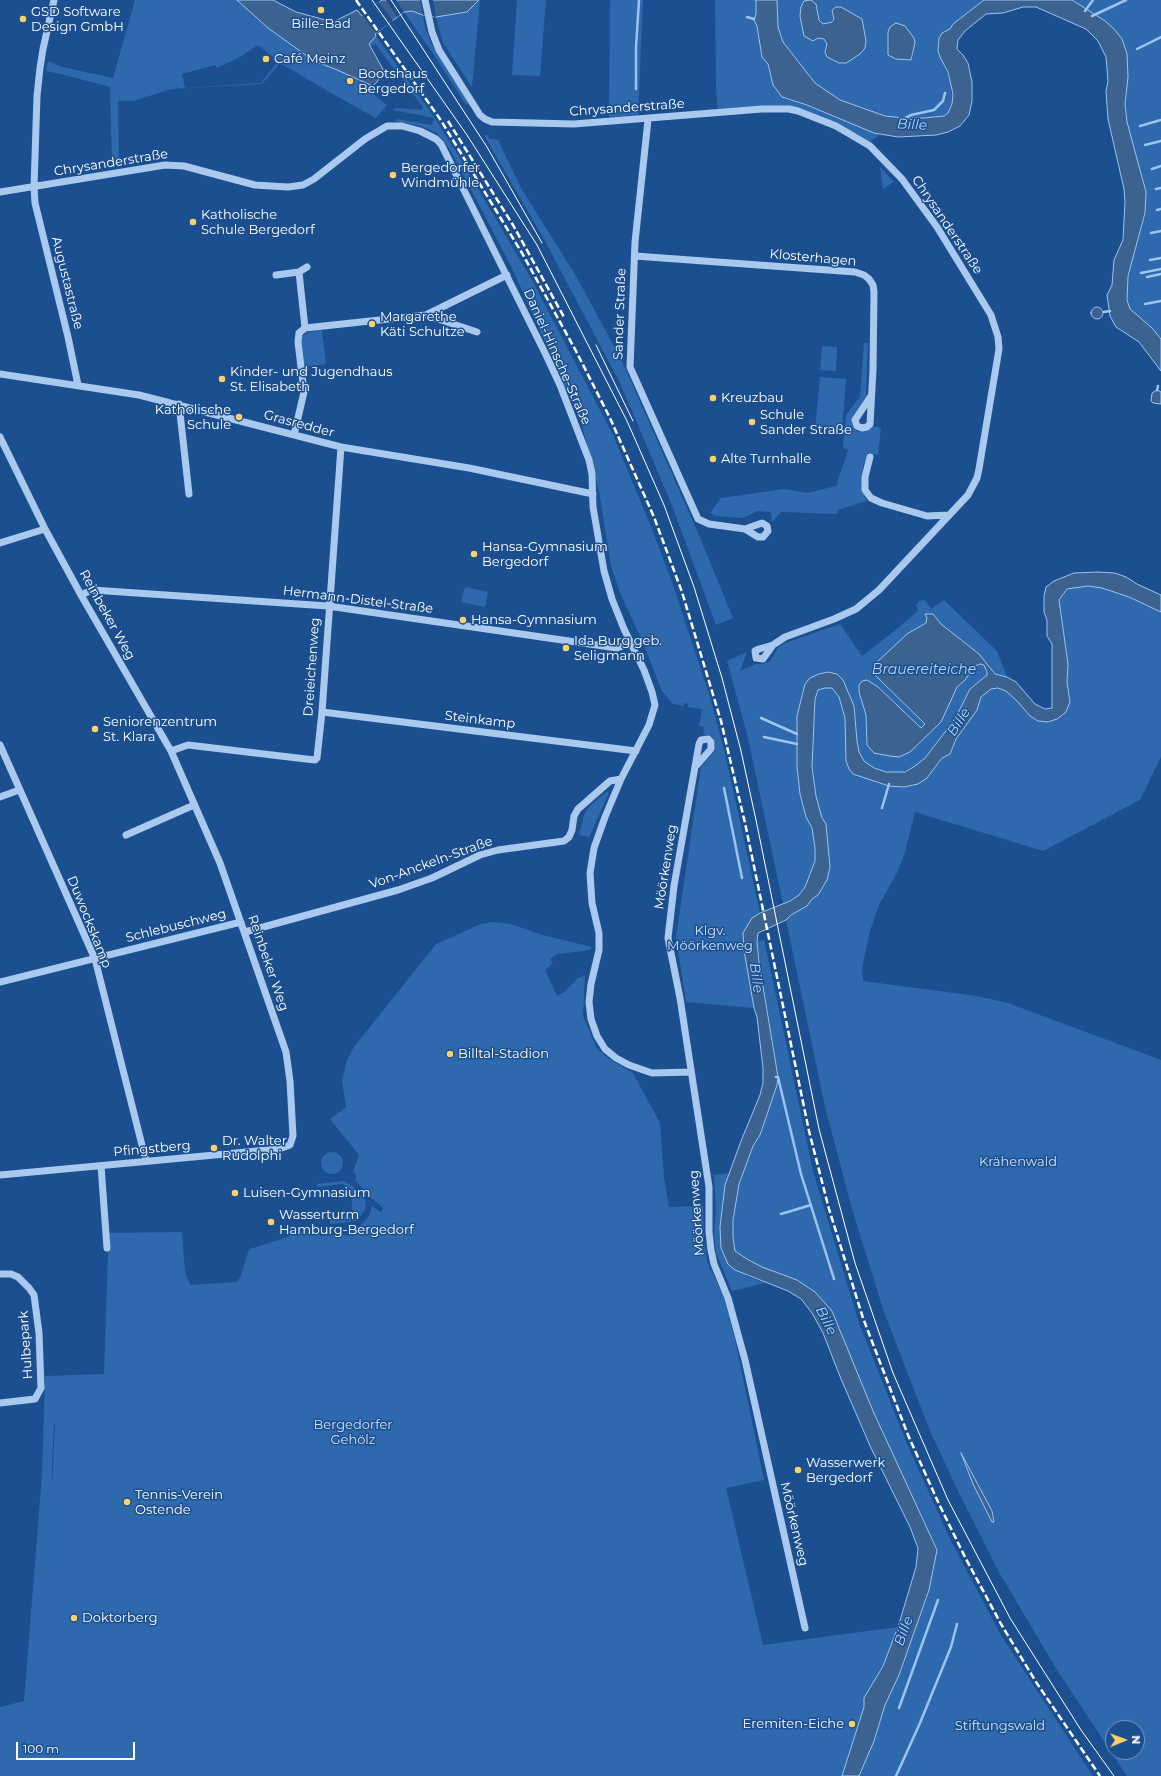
<!DOCTYPE html>
<meta charset="utf-8">
<style>
body{margin:0}
#map{position:relative;width:1161px;height:1776px;overflow:hidden;background:#1b4f8f;font-family:Montserrat,sans-serif}
canvas{display:block}
.north{position:absolute;left:1105px;top:1720px;width:40px;height:40px;box-sizing:border-box;background:#1b4f8f;border:1px solid #7695bc;border-radius:50%;rotate:89deg;font-size:11px;font-weight:700;line-height:16px;text-align:center;color:#fff}
.north::after{content:'';display:block;margin:auto;width:14px;height:18px;background:#ffd166;clip-path:polygon(50% 0,100% 100%,50% 72%,0 100%)}
.scale{position:absolute;left:16px;top:1742px;width:119px;height:18px;box-sizing:border-box;border:2px solid #fff;border-top:0;padding-left:5px;font-size:12px;line-height:14px;white-space:nowrap;color:#fff;-webkit-text-stroke:3px #1b4f8f;paint-order:stroke}
</style>
<div id="map">
<canvas width="1161" height="1776"></canvas>
<div class="north">N</div>
<div class="scale">100 m</div>
</div>
<script>
const ctx = document.querySelector('canvas').getContext('2d');
ctx.lineJoin = 'round';
function fillPath(path, color) { ctx.fillStyle = color; ctx.fill(path, 'evenodd'); }
const poly = rows => new Path2D(rows.map(r => 'M' + r).join(''));
function stroke(path, color, width, dash) { ctx.strokeStyle = color; ctx.lineWidth = width; ctx.lineCap = dash ? 'butt' : 'round'; ctx.setLineDash(dash || []); ctx.stroke(path); }
function label(font, color, halo, rows, align = 'center') {
  ctx.font = font + ' Montserrat,sans-serif'; ctx.lineWidth = 3; ctx.setLineDash([]); ctx.textBaseline = 'middle'; ctx.strokeStyle = halo; ctx.fillStyle = color; for (const [text, x, y, turn = 0] of rows) {
    ctx.save(); ctx.translate(x, y); ctx.rotate((+turn || 0) * Math.PI / 180); ctx.textAlign = isNaN(turn) ? turn : align; if (halo) ctx.strokeText(text, 0, 0); ctx.fillText(text, 0, 0); ctx.restore();
  }
}
fillPath(poly([
 [135,0,237,0,268,28,314,61,335,69,373,86,375,89,372,93,387,105,376,118,331,93,280,63,262,84,171,89,134,101,118,101,119,165,112,166,110,87,61,74,46,71,48,61,62,67,113,78],
 [258,45,278,61,261,83,185,88,182,74,215,65,217,68,238,58],
 [480,0,472,87,443,43,436,17,467,12],
 [517,0,546,0,540,76,512,75],
 [610,0,643,0,638,115,609,117],
 [715,0,756,0,756,22,762,57,768,64,773,85,785,99,807,105,874,133,882,133,867,144,799,111,718,113,716,87],
 [777,0,806,0,802,5,800,16,815,39,821,38,826,41,831,59,842,64,860,54,866,41,862,19,841,7,832,10,834,19,829,23,823,24,819,20,818,9,811,0,984,0,953,24,950,29,942,33,939,38,938,51,951,82,952,104,948,113,944,116,924,118,904,118,885,116,840,100,815,83,783,42,778,27],
 [905,26,914,38,915,42,913,57,908,60,896,59],
 [1072,0,1161,0,1161,339,1152,328,1130,309,1127,300,1128,276,1145,213,1146,192,1127,122,1125,104,1128,63,1094,15],
 [412,11,423,15,425,27,431,43,469,103,466,105,432,52,404,12],
 [376,36,434,117,457,153,533,282,613,435,651,527,671,579,710,697,725,754,740,821,760,913,752,918,743,933,744,950,754,1008,686,1002,676,937,701,767,715,751,715,742,713,738,708,735,703,735,704,727,699,726,702,709,688,707,688,704,684,703,684,706,673,704,662,691,641,638,620,593,611,566,599,491,581,422,512,268,449,148,437,133,421,126,395,121,396,119,432,125,434,118,393,110,393,109,397,108,422,110,423,107,375,44,370,47,369,44],
 [484,135,488,135,489,139,498,140,521,188,576,276,621,359,696,528,733,618,716,625,671,503,620,383,546,243],
 [880,167,894,182,883,189],
 [322,330,326,364,304,367,301,343,302,336,309,332],
 [864,343,868,343,866,396,853,416,853,427,857,431,861,432,867,431,872,426,881,428,878,455,868,453,863,466,862,489,867,501,837,510,837,514,781,512,772,522,771,512,758,511,743,518,716,516,710,513,721,498,784,489,807,493,836,486,848,450,843,448,846,415,860,397],
 [822,346,837,347,836,371,820,370],
 [820,377,846,379,842,431,815,429],
 [1088,586,1102,588,1129,597,1161,612,1161,757,1140,800,1043,851,915,812,905,852,898,871,879,905,870,931,862,968,863,981,977,996,1008,1003,1161,1060,1161,1776,1127,1776,1057,1670,1000,1574,958,1491,930,1431,884,1312,852,1209,825,1107,786,920,791,915,807,906,812,899,818,895,830,867,826,824,822,818,816,796,812,767,815,699,818,690,825,688,832,688,839,697,845,718,846,761,853,774,889,786,904,787,918,784,927,778,942,758,950,754,956,739,977,710,981,697,991,689,998,688,1006,691,1018,702,1048,722,1057,719,1066,712,1070,702,1067,682,1068,664,1059,600,1067,589],
 [962,1456,992,1511,994,1522,992,1521,973,1484],
 [1113,1728,1137,1728,1137,1752,1113,1752],
 [465,587,488,592,485,607,461,602],
 [924,600,928,604,931,609,944,600,997,651,1007,677,995,674,979,654,941,624,933,614,927,618,926,623,907,634,875,675,925,724,924,727,921,728,918,726,878,687,859,692,866,715,866,730,910,752,941,722,957,687,965,680,975,666,980,664,984,665,987,672,987,675,970,688,955,719,925,758,915,766,899,773,886,772,874,768,864,761,859,752,857,741,854,706,843,680,837,674,810,678,805,684,797,716,806,817,812,828,815,848,815,861,805,887,799,895,783,904,748,738,727,661,747,652,740,671,756,664,763,664,770,661,778,648,785,643,840,624,862,656,888,636,918,611,916,605,919,601],
 [607,791,609,793,589,837,579,835,584,815,590,806],
 [493,922,511,924,542,935,592,947,590,950,558,954,550,959,553,963,545,970,557,996,563,993,578,978,585,975,583,1016,597,1049,609,1059,633,1073,660,1123,664,1177,669,1207,703,1206,704,1239,707,1261,724,1297,736,1344,764,1480,726,1488,763,1645,898,1627,883,1666,864,1698,864,1707,842,1776,0,1776,0,1707,24,1701,42,1475,45,1376,104,1374,108,1252,106,1233,182,1232,185,1272,190,1285,236,1282,240,1278,248,1252,250,1249,288,1237,293,1232,318,1233,321,1236,342,1234,350,1236,350,1228,358,1227,364,1222,369,1216,372,1206,381,1212,383,1208,368,1195,356,1181,356,1175,353,1171,359,1155,330,1119,346,1107,342,1081,347,1060,354,1047,436,944,481,924],
 [54,1421,55,1426,52,1486,52,1467],
 [764,939,813,1171,859,1323,907,1444,951,1541,1002,1637,1093,1776,859,1776,874,1741,885,1705,929,1590,937,1549,873,1411,832,1311,815,1292,797,1280,762,1267,747,1259,735,1251,733,1237,733,1220,739,1184,753,1146,760,1135,777,1085,778,1077,757,942],
 '321 1163a11 11 0 1 1 22 0a11 11 0 1 1-22 0Z',
 [730,1173,725,1185,720,1227,746,1276,765,1283,732,1291,716,1253,714,1235,716,1210,714,1175],
 [344,1181,355,1188,365,1200,366,1206,363,1213,356,1221,330,1224,330,1218,353,1215,351,1194,345,1194,344,1184,317,1187,317,1184]
]), '#2e69ad');
const water = poly([
 [237,0,273,0,296,12,333,22,357,10,362,16,382,0,479,0,467,12,436,17,423,15,412,11,404,12,375,34,376,36,369,44,385,73,373,86,335,69,314,61,268,28,237,0],
 [756,0,777,0,778,27,783,42,815,83,840,100,885,116,904,118,924,118,944,116,948,113,952,104,953,94,948,72,941,59,938,51,939,38,942,33,950,29,953,24,984,0,1072,0,1105,21,1114,29,1122,39,1127,54,1128,77,1125,104,1127,122,1146,192,1145,213,1128,276,1127,300,1130,309,1152,328,1161,339,1161,371,1139,342,1116,327,1110,316,1107,295,1112,285,1114,260,1123,240,1125,202,1124,189,1108,119,1106,91,1108,81,1106,57,1098,41,1086,29,1036,7,1023,7,1003,13,986,14,965,31,958,40,957,49,963,55,968,63,972,82,972,101,969,115,960,126,948,132,936,135,898,137,874,133,807,105,782,97,773,85,768,64,762,57,757,26,754,20,756,14,756,0],
 [811,0,816,4,819,20,823,24,832,22,834,19,832,10,836,7,841,7,862,19,866,41,865,48,860,54,846,63,839,63,827,57,825,52,827,44,824,39,818,38,813,41,804,36,800,16,801,7,804,1,811,0],
 [896,23,905,26,914,38,915,43,911,60,896,59,888,55,888,32,890,27,896,23],
 '1091 313a6 6 0 1 1 12 0a6 6 0 1 1-12 0Z',
 [1157,390,1161,392,1161,404,1153,403,1151,401,1152,393,1157,390],
 [1098,572,1115,573,1126,577,1137,584,1161,595,1161,612,1129,597,1102,588,1088,586,1067,589,1059,600,1068,664,1067,682,1070,702,1066,712,1057,719,1048,722,1038,721,1030,716,1018,702,1006,691,998,688,991,689,981,697,977,710,956,739,950,754,942,758,927,778,918,784,904,787,889,786,853,774,849,769,846,761,845,718,839,697,832,688,825,688,818,690,815,699,812,767,816,796,822,818,826,824,830,867,827,880,818,895,812,899,807,906,791,915,786,920,758,933,757,942,759,962,778,1077,777,1085,760,1135,753,1146,739,1184,733,1220,733,1237,735,1251,747,1259,762,1267,797,1280,815,1292,832,1311,873,1411,937,1550,929,1590,899,1675,885,1705,874,1741,859,1776,842,1776,864,1707,864,1698,883,1666,898,1627,916,1567,918,1548,910,1527,871,1448,841,1379,823,1333,812,1313,801,1299,788,1291,735,1270,728,1264,721,1248,720,1227,725,1185,741,1141,760,1095,763,1083,763,1068,757,1017,754,1008,744,950,743,933,752,918,760,913,790,901,799,895,805,887,815,861,815,848,812,828,806,817,800,794,797,767,797,716,805,684,810,678,819,674,828,672,837,674,843,680,854,706,857,741,859,752,864,761,874,768,886,772,905,772,915,766,925,758,955,719,970,689,987,675,987,672,984,665,980,664,975,666,965,680,957,687,941,722,910,752,899,757,890,756,874,753,867,745,866,715,859,692,859,685,862,681,867,680,878,687,921,728,925,724,875,675,874,665,907,634,926,623,927,618,925,614,933,614,941,624,979,654,995,674,1007,677,1016,682,1035,704,1045,709,1052,708,1052,644,1047,636,1047,620,1044,612,1044,596,1046,587,1054,581,1074,573,1098,572],
 [961,1453,992,1511,994,1522,992,1522,973,1484,961,1453]
]);
fillPath(water, '#3c6290');
stroke(water, '#9cc4f0', 1);
fillPath(poly([
 [386,0,396,0,404,12,397,17],
 [420,0,433,0,436,17,423,15],
 [379,2,393,21,376,33,362,15]
]), '#1b4f8f');
stroke(poly([
 [1085,11,1093,0],
 [1092,16,1126,0],
 [747,17,754,19],
 [1137,49,1161,37],
 [636,89,636,47,639,0],
 [901,120,911,115,934,110,943,101,945,93],
 [1140,126,1161,120],
 [1145,145,1161,141],
 [1152,169,1161,166],
 [1156,189,1161,188],
 [1157,210,1161,209],
 [1151,233,1161,231],
 [1150,260,1161,258],
 [1141,273,1161,269],
 [1147,277,1161,274],
 [1145,304,1161,301],
 [1104,312,1110,311],
 [1157,390,1158,386],
 [761,718,797,734],
 [764,737,797,744],
 [724,788,742,878],
 [882,808,889,784],
 [776,1077,778,1077,801,1174,834,1279],
 [781,1214,811,1205],
 [899,1708,938,1600],
 [896,1776,920,1723,951,1647,957,1624]
]), '#9cc4f0', 2.5);
stroke(poly([
 [54,0,43,49,40,68,37,96,34,187,35,203,68,337,78,385],
 [425,0,432,32,439,50,480,115,485,119,492,122,574,124,762,109,789,109,798,111,836,126,870,146,902,179,937,227,991,315,998,337,999,349,979,469,977,478,968,495,879,590,856,609,834,619,785,637,773,645,763,659,756,658,755,651,759,649,773,645],
 [648,120,635,242,630,367,698,519,709,524,745,529,758,537,763,537,768,531,767,526,762,523,745,529],
 [0,192,165,165,184,166,255,185,288,187,303,185,314,179,365,139,387,126,402,126,420,131,436,139,441,144,546,355,560,385,589,460,592,474,593,507,604,571,612,599,624,629,644,670,652,692,655,705,649,725,621,779,605,817,594,848,590,873,592,903,599,933,599,950,591,984,589,1002,591,1019,597,1036,605,1049,616,1058,629,1065,652,1073,691,1072],
 [635,256,855,272,864,275,869,279,873,285,874,292,873,370,870,424,867,427,862,428,857,426,855,420,871,396],
 [299,272,307,267],
 [276,275,299,272,305,328],
 [426,315,477,332],
 [0,374,139,395,341,447,469,468,593,494],
 [179,404,189,494],
 [294,435,304,392,298,342,299,333,305,328,426,315,507,275],
 [0,437,45,529,81,595,171,751,220,863,286,1052,290,1081,293,1136,290,1145,279,1149,0,1175],
 [870,457,865,477,865,490,871,498,882,503,927,516,949,515],
 [0,543,45,529],
 [81,595,92,590,328,606,617,648,631,643],
 [322,712,636,751],
 [0,745,95,959,146,1161],
 [171,751,188,745,306,759,315,760,317,758,322,712,341,447],
 [696,766,711,749,711,742,708,739,701,740,699,744,674,886,668,938,680,998,709,1187,709,1232,711,1250,714,1264,728,1298,745,1360,805,1628],
 [0,797,19,790],
 [126,835,194,805],
 [245,932,398,890,432,878,480,855,498,850,564,841,569,837,572,830,574,816,578,809,610,781,621,779],
 [0,982,241,922],
 [101,1166,107,1248],
 [0,1274,11,1274,18,1277,29,1288,34,1295,39,1333,41,1388,35,1399,0,1403]
]), '#a9c9ee', 7);
stroke(poly([
 [372,0,467,135,537,245,627,421,664,505,694,587,722,678,741,751,756,820,819,1129,855,1263,893,1373,948,1500,1010,1618,1081,1730,1114,1776],
 [391,0,487,147,542,243],
 [596,345,633,421]
]), '#fff', 1);
stroke(poly([
 [356,0,440,119,522,253,576,351,610,418,654,517,682,592,721,721,745,823,809,1131,829,1209,863,1318,908,1435,939,1504,966,1559,1001,1624,1036,1682,1100,1776],
 [448,121,513,225,564,317]
]), '#fff', 2.5, [7, 3]);
for (const [x, y, r, color] of [
 [321,10,4,"#ffd166"],
 [23,19,4,"#ffd166"],
 [266,59,4,"#ffd166"],
 [350,81,4,"#ffd166"],
 [393,175,4,"#ffd166"],
 [193,222,4,"#ffd166"],
 [372,324,4,"#ffd166"],
 [222,379,4,"#ffd166"],
 [713,398,4,"#ffd166"],
 [239,417,4,"#ffd166"],
 [752,422,4,"#ffd166"],
 [713,459,4,"#ffd166"],
 [474,554,4,"#ffd166"],
 [463,620,4,"#ffd166"],
 [566,648,4,"#ffd166"],
 [95,729,4,"#ffd166"],
 [450,1054,4,"#ffd166"],
 [214,1148,4,"#ffd166"],
 [235,1193,4,"#ffd166"],
 [271,1222,4,"#ffd166"],
 [798,1470,4,"#ffd166"],
 [127,1502,4,"#ffd166"],
 [74,1618,4,"#ffd166"],
 [852,1724,4,"#ffd166"]
]) { const dot = new Path2D(); dot.arc(x, y, r, 0, 2 * Math.PI); ctx.fillStyle = color; ctx.fill(dot); stroke(dot, '#1b4f8f', 1.5); }
label('13px', '#fff', '#1b4f8f', [
 ["GSD Software",31,12],
 ["Design GmbH",31,27],
 ["Bille-Bad",321,24,"center"],
 ["Café Meinz",274,59],
 ["Bootshaus",358,74],
 ["Bergedorf",358,89],
 ["Bergedorfer",401,168],
 ["Windmühle",401,183],
 ["Katholische",201,215],
 ["Schule Bergedorf",201,230],
 ["Margarethe",380,317],
 ["Käti Schultze",380,332],
 ["Kinder- und Jugendhaus",230,372],
 ["St. Elisabeth",230,387],
 ["Kreuzbau",721,398],
 ["Katholische",231,410,"right"],
 ["Schule",231,425,"right"],
 ["Schule",760,415],
 ["Sander Straße",760,430],
 ["Alte Turnhalle",721,459],
 ["Hansa-Gymnasium",482,547],
 ["Bergedorf",482,562],
 ["Hansa-Gymnasium",471,620],
 ["Ida Burg geb.",574,641],
 ["Seligmann",574,656],
 ["Seniorenzentrum",103,722],
 ["St. Klara",103,737],
 ["Billtal-Stadion",458,1054],
 ["Dr. Walter",222,1141],
 ["Rudolphi",222,1156],
 ["Luisen-Gymnasium",243,1193],
 ["Wasserturm",279,1215],
 ["Hamburg-Bergedorf",279,1230],
 ["Wasserwerk",806,1463],
 ["Bergedorf",806,1478],
 ["Tennis-Verein",135,1495],
 ["Ostende",135,1510],
 ["Doktorberg",82,1618],
 ["Eremiten-Eiche",844,1724,"right"]
], 'left');
label('13px', '#fff', '#1b4f8f', [
 ["Chrysanderstraße",627,108,-4],
 ["Chrysanderstraße",111,163,-9],
 ["Chrysanderstraße",947,225,56],
 ["Klosterhagen",813,258,5],
 ["Augustastraße",67,283,76],
 ["Sander Straße",620,314,-88],
 ["Daniel-Hinsche-Straße",557,357,66],
 ["Grasredder",299,424,15],
 ["Hermann-Distel-Straße",358,600,7],
 ["Reinbeker Weg",107,615,61],
 ["Dreieichenweg",312,667,-86],
 ["Steinkamp",480,720,7],
 ["Von-Anckeln-Straße",431,863,-20],
 ["Möörkenweg",666,867,-81],
 ["Duwockskamp",89,922,68],
 ["Schlebuschweg",176,926,-14],
 ["Reinbeker Weg",268,963,71],
 ["Pfingstberg",152,1149,-5],
 ["Möörkenweg",697,1213,-94],
 ["Hulbepark",26,1345,-94],
 ["Möörkenweg",794,1524,77]
]);
label('13px', '#cfe3fa', '#1b4f8f', [
 ["Klgv.",710,931],
 ["Möörkenweg",710,946],
 ["Krähenwald",1018,1162],
 ["Bergedorfer",353,1425],
 ["Gehölz",353,1440],
 ["Stiftungswald",1000,1726]
]);
label('italic 14px', '#b5d3f5', '#1b4f8f', [
 ["Bille",912,125,3],
 ["Brauereiteiche",924,670],
 ["Bille",959,722,-57],
 ["Bille",756,978,82],
 ["Bille",826,1321,63],
 ["Bille",904,1631,-70]
]);
</script>
